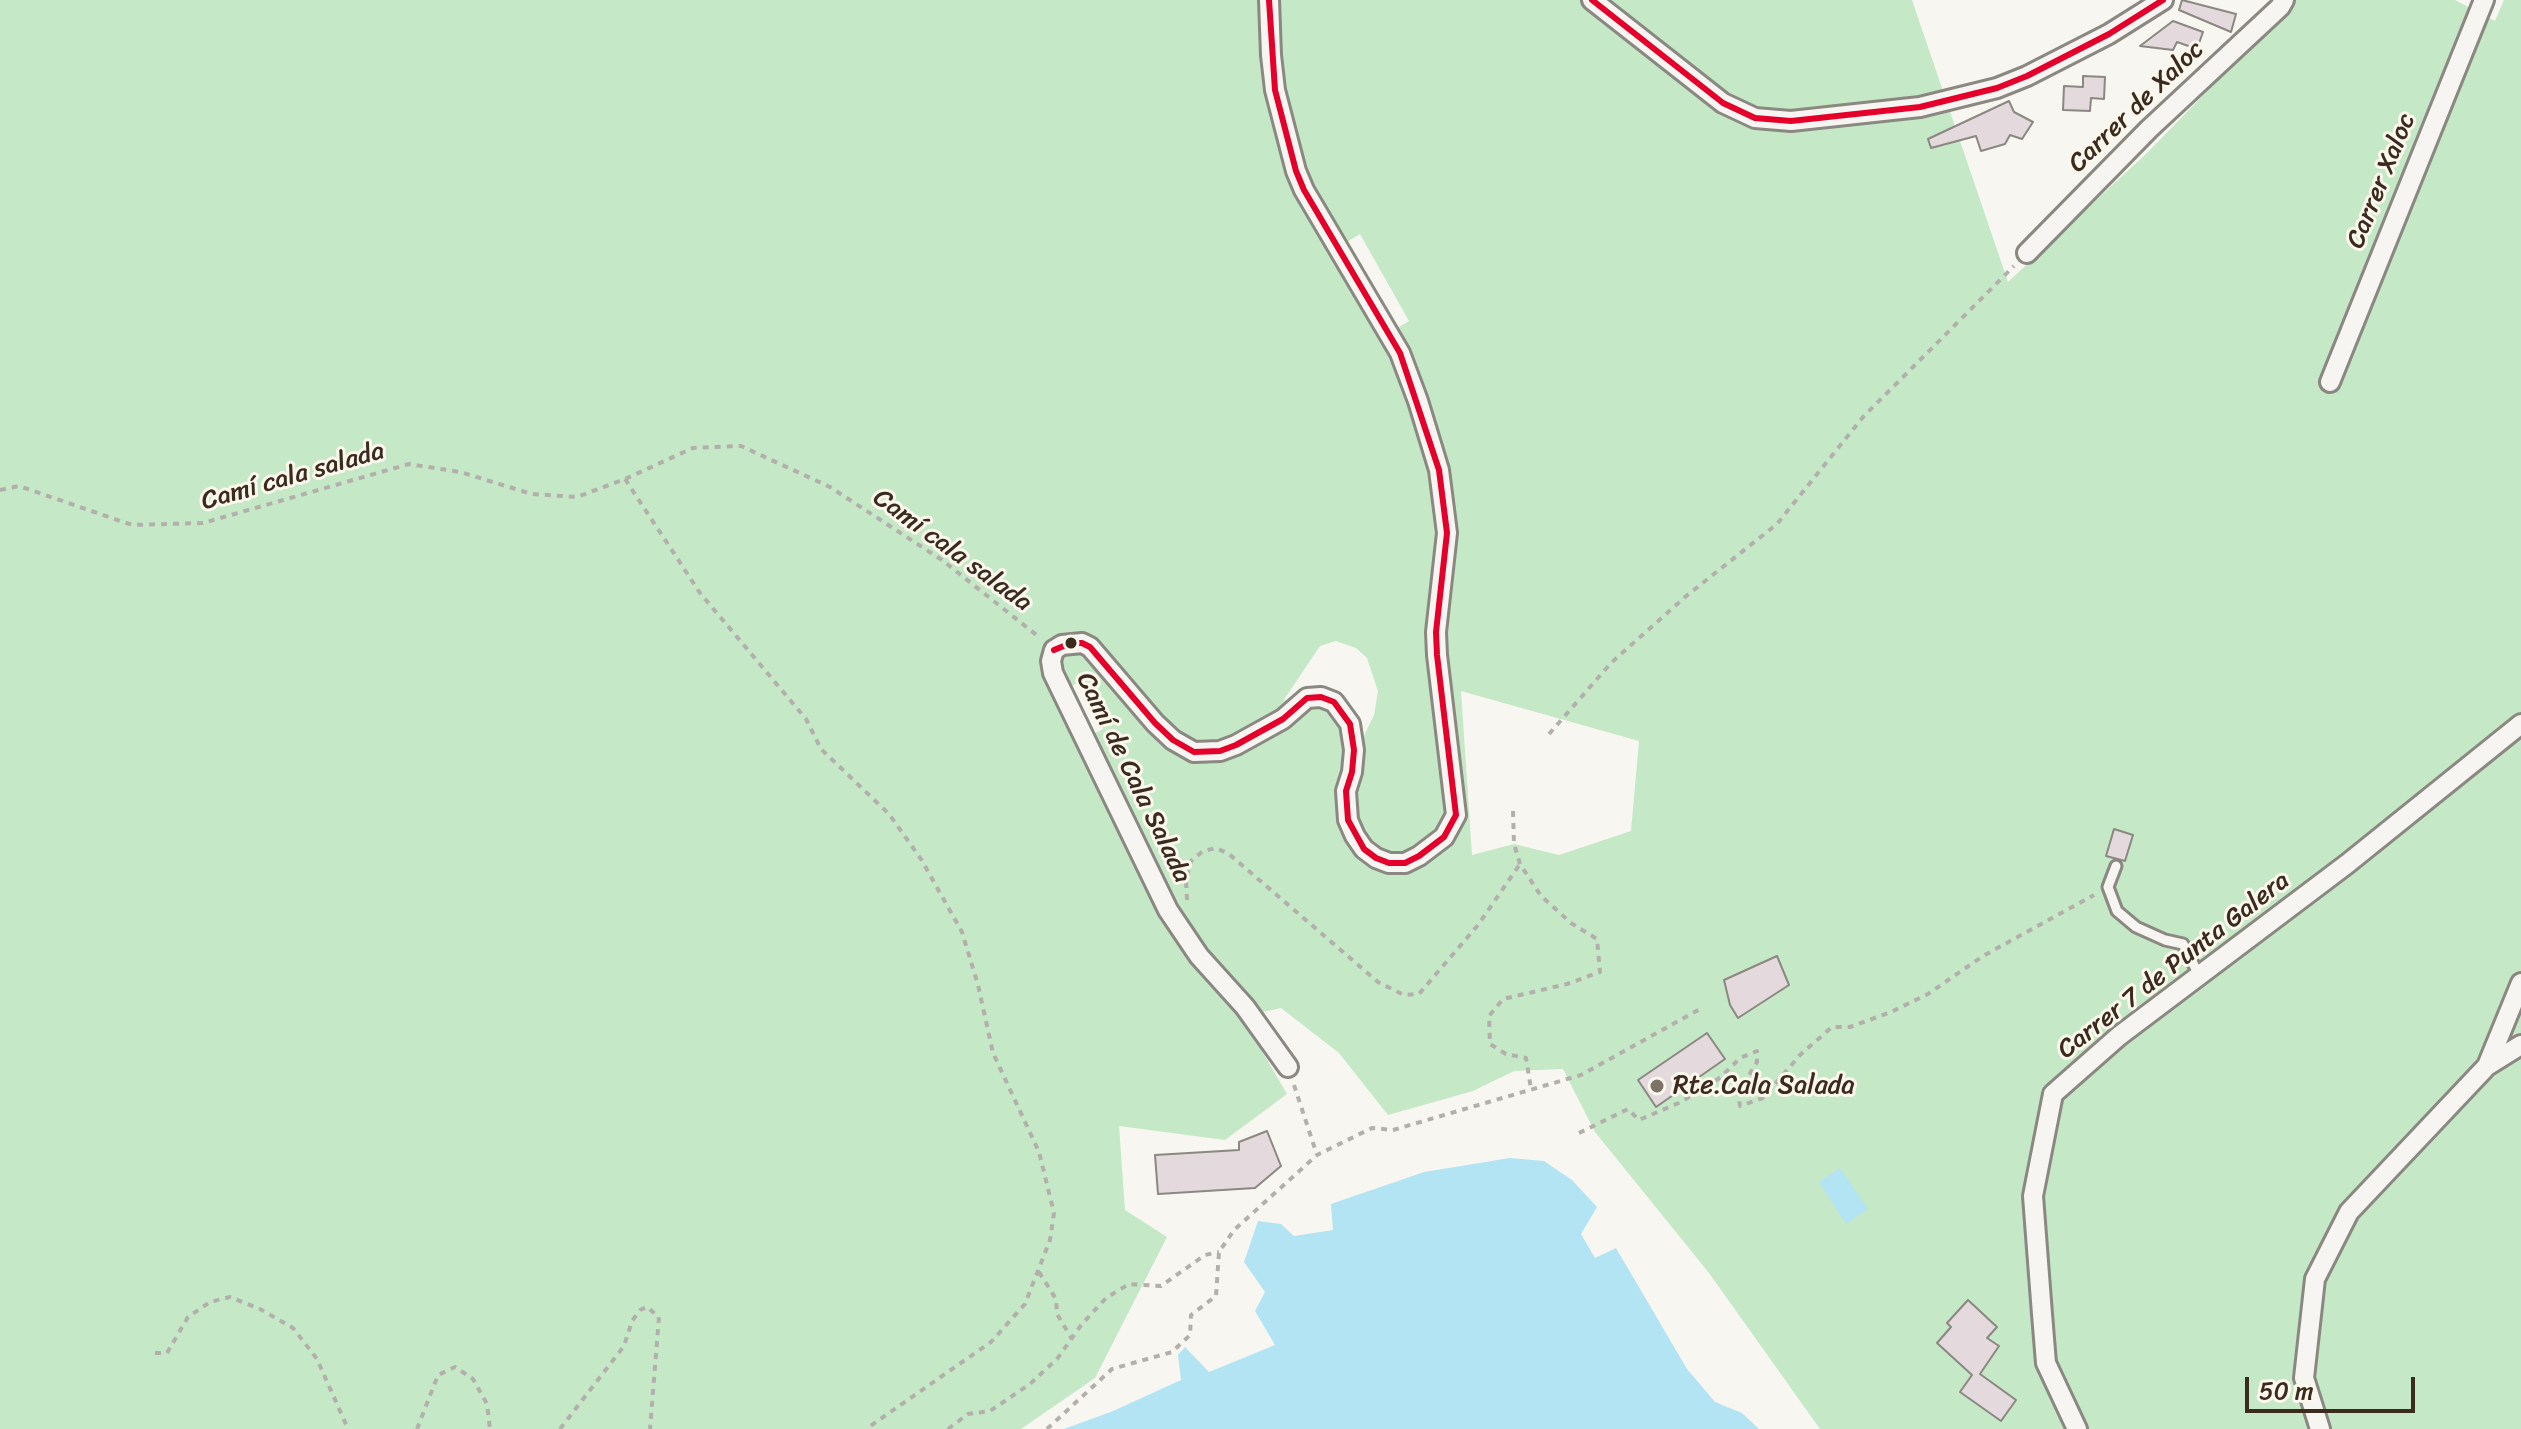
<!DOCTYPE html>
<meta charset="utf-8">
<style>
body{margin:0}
#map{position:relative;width:2521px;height:1429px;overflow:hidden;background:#f8f6f0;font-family:Sriracha,sans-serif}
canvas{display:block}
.scale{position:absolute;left:2245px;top:1377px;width:170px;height:36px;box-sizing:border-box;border:4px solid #3b2a1e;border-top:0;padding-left:10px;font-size:24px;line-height:28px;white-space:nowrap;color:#3b2a1e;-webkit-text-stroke:6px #fbf7ec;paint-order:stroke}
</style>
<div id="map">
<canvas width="2521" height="1429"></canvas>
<div class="scale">50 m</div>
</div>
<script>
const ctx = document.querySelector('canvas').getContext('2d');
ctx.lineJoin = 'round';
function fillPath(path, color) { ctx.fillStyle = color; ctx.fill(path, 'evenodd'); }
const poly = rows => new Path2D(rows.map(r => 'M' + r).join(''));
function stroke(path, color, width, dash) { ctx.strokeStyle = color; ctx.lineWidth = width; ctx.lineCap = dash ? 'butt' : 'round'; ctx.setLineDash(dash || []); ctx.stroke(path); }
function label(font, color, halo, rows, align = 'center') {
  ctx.font = font + ' Sriracha,sans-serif'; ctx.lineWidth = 6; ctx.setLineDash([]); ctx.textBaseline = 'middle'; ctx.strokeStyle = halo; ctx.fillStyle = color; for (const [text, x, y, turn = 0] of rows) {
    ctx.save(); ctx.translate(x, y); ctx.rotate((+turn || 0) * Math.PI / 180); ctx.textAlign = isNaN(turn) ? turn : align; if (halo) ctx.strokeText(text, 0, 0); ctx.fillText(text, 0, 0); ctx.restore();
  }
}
fillPath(poly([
 [0,0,1912,0,2008,282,2148,152,2296,0,2455,0,2495,21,2504,0,2521,0,2521,1429,1820,1429,1709,1273,1595,1132,1563,1069,1514,1071,1473,1091,1388,1115,1339,1053,1281,1008,1258,1013,1252,1034,1287,1094,1225,1140,1119,1126,1125,1210,1167,1237,1095,1378,1021,1429,0,1429],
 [1360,234,1409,321,1394,330,1345,243],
 [1336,641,1356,648,1367,658,1378,691,1374,715,1363,738,1355,712,1336,693,1310,690,1283,701,1320,646],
 [1079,682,1103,729,1090,736,1066,689],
 [1461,691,1639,741,1631,831,1559,855,1514,844,1472,855]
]), '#c5e8c7');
fillPath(poly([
 [1510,1158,1544,1161,1572,1180,1597,1207,1581,1234,1595,1258,1616,1248,1687,1369,1715,1402,1742,1413,1759,1429,1064,1429,1113,1411,1181,1380,1178,1355,1185,1347,1209,1372,1275,1345,1255,1311,1265,1292,1244,1262,1258,1221,1281,1224,1294,1236,1333,1230,1331,1204,1424,1172],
 [1840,1168,1868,1209,1846,1224,1819,1182]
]), '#b2e4f4');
const building = poly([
 [2182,0,2236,14,2231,32,2179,10,2182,0],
 [2173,21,2203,32,2197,49,2177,42,2173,50,2140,46,2173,21],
 [2083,76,2105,77,2104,99,2091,98,2090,111,2063,110,2064,86,2083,87,2083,76],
 [2009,101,2014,112,2033,122,2022,139,2010,135,2005,144,1981,151,1976,136,1931,148,1928,139,2009,101],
 [2114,829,2133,835,2125,861,2106,856,2114,829],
 [1777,956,1789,985,1738,1018,1730,1005,1724,980,1777,956],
 [1707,1033,1725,1059,1656,1107,1638,1080,1707,1033],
 [1267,1131,1281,1166,1255,1188,1158,1194,1155,1155,1239,1150,1239,1142,1267,1131],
 [1968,1300,1997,1327,1987,1338,1999,1346,1980,1374,2016,1400,2001,1421,1960,1392,1972,1375,1937,1343,1951,1327,1947,1323,1968,1300]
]);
fillPath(building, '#e4dadd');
stroke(building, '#8b8781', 2);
const lane = poly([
 [2116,866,2108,887,2117,911,2136,927,2165,940,2183,944,2199,975]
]);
const street = poly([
 [1269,0,1271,55,1275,90,1296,171,1304,190,1400,353,1418,401,1439,470,1447,533,1436,632,1437,655,1456,815,1444,837,1419,856,1405,863,1389,863,1376,858,1364,849,1355,836,1348,820,1346,791,1352,772,1354,750,1350,724,1334,702,1321,697,1307,698,1283,719,1236,745,1220,751,1194,752,1173,740,1155,723,1090,647,1082,643,1062,645,1054,650,1051,661,1053,673,1168,910,1199,956,1245,1007,1288,1067],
 [1592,0,1723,103,1755,118,1791,121,1920,107,1997,88,2027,76,2109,34,2163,0],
 [2027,253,2149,129,2280,7,2284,0],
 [2330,382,2484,0],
 [2487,1066,2521,983],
 [2077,1429,2046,1363,2042,1314,2033,1196,2053,1094,2119,1036,2347,864,2521,724],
 [2320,1429,2304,1378,2315,1279,2349,1212,2487,1066,2521,1045]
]);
stroke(lane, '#8b8781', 15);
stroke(street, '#8b8781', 24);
stroke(poly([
 [625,479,700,593,806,719,821,749,889,814,921,859,962,932,978,985,993,1053,1039,1152,1054,1213,1050,1240,1025,1304,991,1342,866,1429],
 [0,490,19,486,132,525,203,523,409,464,460,472,532,494,577,497,625,479,693,448,741,446,830,487,942,560,1039,637],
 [1549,734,1611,663,1685,597,1777,524,1863,417,2014,266],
 [1513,811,1514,844,1520,864,1541,896,1571,923,1597,939,1600,972,1567,984,1503,999,1489,1016,1490,1044,1506,1054,1526,1058,1531,1089],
 [1187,900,1186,881,1191,861,1203,851,1216,848,1229,854,1378,982,1404,995,1419,994,1478,925,1520,864],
 [1294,1085,1317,1155],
 [1579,1133,1628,1109,1639,1120,1681,1102,1721,1077,1740,1058,1757,1051,1757,1062,1738,1093,1740,1106,1763,1098,1800,1055,1832,1027,1850,1027,1891,1012,1928,994,1983,956,2094,895],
 [1039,1272,1056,1299,1057,1314,1072,1339],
 [155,1353,167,1353,188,1317,210,1302,230,1297,260,1309,293,1328,317,1359,348,1429],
 [417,1429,438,1375,455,1367,473,1379,487,1404,490,1429],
 [560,1429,624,1346,632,1321,640,1310,647,1307,659,1317,650,1429],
 [948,1429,968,1414,990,1411,1030,1384,1057,1359,1082,1324,1106,1298,1129,1284,1161,1286,1205,1255,1219,1252],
 [1047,1429,1112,1369,1172,1352,1190,1335,1191,1315,1216,1296,1219,1252,1234,1230,1317,1155,1372,1128,1393,1130,1581,1075,1700,1009]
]), '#b3b0ac', 4, [6, 6]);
stroke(lane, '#f6f5f1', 9);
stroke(street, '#f6f5f1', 18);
stroke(poly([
 [1592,0,1723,103,1755,118,1791,121,1920,107,1997,88,2027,76,2109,34,2163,0],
 [1054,650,1071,643,1082,643,1090,647,1155,723,1173,740,1194,752,1220,751,1236,745,1283,719,1307,698,1321,697,1334,702,1350,724,1354,750,1352,772,1346,791,1348,820,1364,849,1376,858,1389,863,1405,863,1419,856,1444,837,1456,815,1437,655,1436,632,1447,533,1439,470,1400,353,1304,190,1296,171,1275,90,1269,0]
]), '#e4002b', 6);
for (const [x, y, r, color] of [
 [1071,643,7,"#3b2a1e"],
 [1657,1086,8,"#7d7168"]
]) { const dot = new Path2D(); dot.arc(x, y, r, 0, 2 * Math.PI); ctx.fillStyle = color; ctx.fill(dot); stroke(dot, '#fbf7ec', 3); }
label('26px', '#3b2a1e', '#fbf7ec', [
 ["Carrer de Xaloc",2137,107,-44],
 ["Carrer Xaloc",2382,181,-68],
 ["Camí cala salada",293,477,-16],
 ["Camí cala salada",952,551,36],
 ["Camí de Cala Salada",1133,778,64],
 ["Carrer 7 de Punta Galera",2174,966,-38]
]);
label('26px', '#3b2a1e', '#fbf7ec', [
 ["Rte.Cala Salada",1673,1086]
], 'left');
</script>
